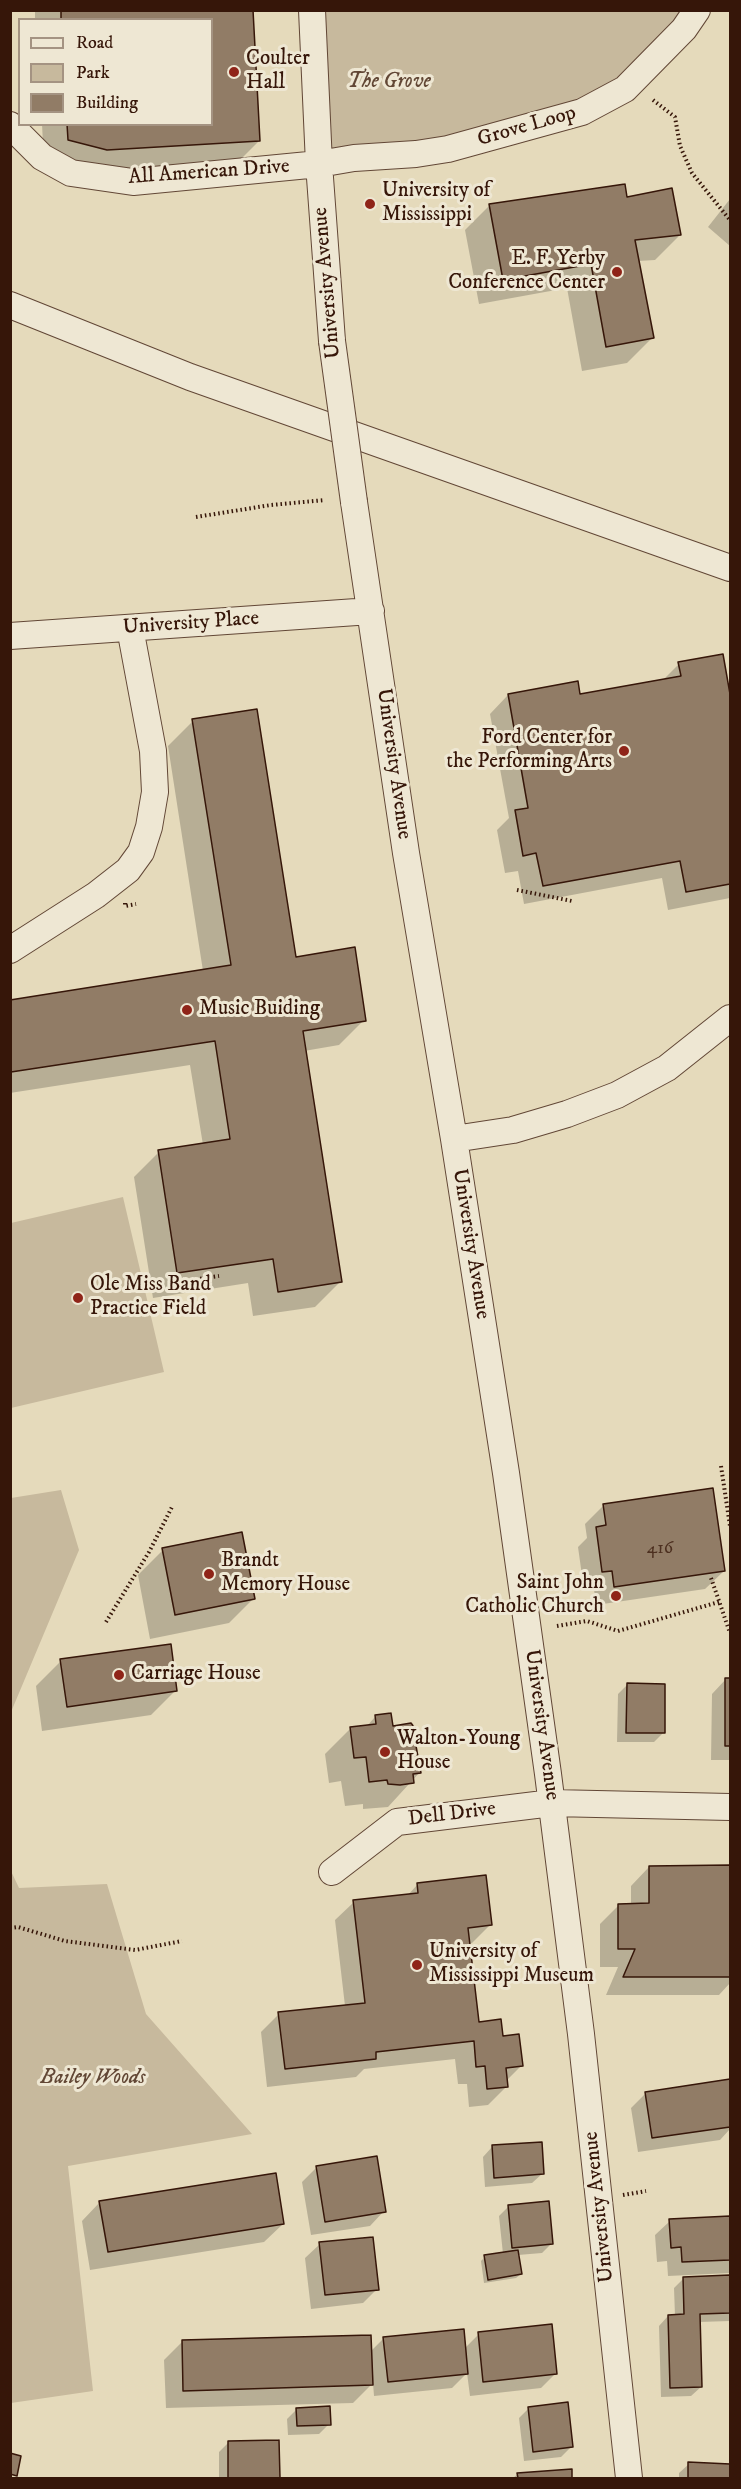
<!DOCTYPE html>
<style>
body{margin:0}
#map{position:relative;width:741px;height:2489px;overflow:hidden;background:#e5dabb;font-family:"IM FELL DW Pica",serif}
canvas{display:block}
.frame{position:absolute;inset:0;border:12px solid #361609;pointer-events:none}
.legend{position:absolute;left:18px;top:18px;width:195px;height:108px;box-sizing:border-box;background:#eee7d3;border:2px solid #a49382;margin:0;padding:8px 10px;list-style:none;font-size:18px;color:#361609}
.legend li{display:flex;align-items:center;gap:12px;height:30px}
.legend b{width:30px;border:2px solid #a49382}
</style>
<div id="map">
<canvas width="741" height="2489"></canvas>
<div class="frame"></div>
<ul class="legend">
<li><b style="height:8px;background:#eee7d3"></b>Road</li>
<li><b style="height:16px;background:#c7b99d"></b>Park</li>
<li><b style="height:16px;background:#917c66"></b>Building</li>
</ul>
</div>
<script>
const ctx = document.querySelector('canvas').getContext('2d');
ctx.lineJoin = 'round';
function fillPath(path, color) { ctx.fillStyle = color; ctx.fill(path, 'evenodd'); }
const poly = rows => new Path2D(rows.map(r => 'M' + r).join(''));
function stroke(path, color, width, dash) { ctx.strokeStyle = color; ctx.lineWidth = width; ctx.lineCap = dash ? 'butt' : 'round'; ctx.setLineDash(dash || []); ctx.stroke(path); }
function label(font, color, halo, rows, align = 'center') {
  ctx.font = font + ' "IM FELL DW Pica",serif'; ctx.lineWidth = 6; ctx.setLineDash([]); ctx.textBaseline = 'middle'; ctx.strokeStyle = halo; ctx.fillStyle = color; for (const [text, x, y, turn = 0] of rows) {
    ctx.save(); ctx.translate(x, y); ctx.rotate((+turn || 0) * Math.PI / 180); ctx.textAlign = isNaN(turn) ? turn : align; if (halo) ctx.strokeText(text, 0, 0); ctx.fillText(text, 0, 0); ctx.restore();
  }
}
fillPath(poly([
 [312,11,697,11,582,112,319,164],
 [123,1197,164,1372,11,1408,11,1223],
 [61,1490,79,1550,11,1712,11,1730,11,1498],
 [10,1869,19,1888,107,1884,146,2014,252,2134,68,2166,93,2391,11,2403]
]), '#c7b99d');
fillPath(poly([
 [35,10,251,10,259,141,234,166,82,174,44,164,42,124,212,124,212,20,35,20],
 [626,199,680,235,655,260,638,261,652,338,627,363,582,371,567,288,479,304,465,230,490,205],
 [730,199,730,246,708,227],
 [679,664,730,695,730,898,668,910,662,878,524,904,518,871,505,873,497,830,509,818,490,714,508,695,579,696,662,681],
 [193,721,295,958,364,1020,339,1045,304,1051,340,1282,315,1307,253,1316,248,1283,153,1298,134,1177,159,1152,203,1145,190,1065,10,1093,10,1001,203,971,168,746],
 [604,1505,724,1571,705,1589,596,1605,594,1589,584,1590,578,1547,587,1538,585,1524],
 [163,1550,254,1598,229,1623,150,1639,138,1575],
 [61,1661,176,1690,151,1715,42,1731,36,1686],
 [726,1679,730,1679,730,1760,711,1760,712,1694],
 [627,1685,663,1733,654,1742,617,1742,618,1694],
 [375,1717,415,1746,420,1772,388,1807,363,1809,363,1804,345,1806,341,1781,329,1783,325,1754,350,1729,366,1727],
 [649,1867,730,1867,730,1983,719,1995,606,1995,618,1967,600,1967,600,1924,619,1905,631,1905,631,1886],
 [418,1884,490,1925,472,1943,469,1944,478,2023,521,2066,506,2081,507,2086,488,2105,469,2107,467,2084,458,2084,455,2059,364,2069,356,2077,267,2087,261,2032,279,2014,345,2006,335,1920,354,1902,407,1896],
 [730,2081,730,2129,720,2140,638,2152,631,2108,646,2093],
 [492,2147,542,2174,532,2183,485,2187,483,2157],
 [317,2167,384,2211,370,2226,311,2235,302,2182],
 [100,2202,283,2224,264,2242,90,2270,82,2221],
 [508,2207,552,2243,542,2253,518,2255,521,2274,516,2278,484,2283,481,2261,485,2257,503,2254,499,2216],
 [730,2218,730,2273,668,2276,667,2261,657,2262,655,2235,670,2221],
 [320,2244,377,2289,363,2303,311,2309,305,2258],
 [730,2277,730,2321,699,2322,701,2387,691,2396,661,2397,659,2326,668,2316,675,2316,674,2288,684,2278],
 [479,2334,556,2373,541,2388,470,2396,467,2373,452,2388,374,2396,373,2383,353,2403,166,2408,164,2360,183,2341,370,2352,384,2338,464,2349],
 [529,2408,571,2447,561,2457,524,2461,519,2418],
 [297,2409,329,2424,319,2434,288,2435,287,2419],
 [277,2442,278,2478,219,2478,219,2452,228,2443],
 [689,2464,730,2465,730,2478,679,2478,679,2473],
 [570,2471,571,2478,513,2478,518,2474]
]), '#0003');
const building = poly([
 [61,10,253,10,260,141,107,150,68,140,67,124,212,124,212,20,61,20,61,10],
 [625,184,627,197,672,188,681,235,635,240,654,338,606,347,591,264,503,280,489,204,625,184],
 [723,654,730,694,730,884,686,892,680,861,543,886,536,853,523,856,515,810,528,808,508,694,578,681,580,694,681,676,678,662,723,654],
 [257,709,296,957,355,947,366,1021,303,1031,342,1282,278,1292,273,1259,177,1273,158,1150,230,1139,215,1041,11,1072,10,1068,10,1000,231,965,192,719,257,709],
 [713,1488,725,1571,614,1587,612,1571,602,1572,596,1527,606,1525,603,1504,713,1488],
 [242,1532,255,1599,175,1615,162,1548,242,1532],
 [171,1644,177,1691,67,1707,60,1659,171,1644],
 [725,1678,730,1678,730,1746,725,1746,725,1678],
 [627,1683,665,1684,665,1733,626,1733,627,1683],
 [391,1713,393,1726,411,1723,420,1735,416,1746,421,1773,413,1774,414,1783,400,1785,388,1784,387,1780,369,1782,366,1757,354,1758,350,1727,376,1724,375,1715,391,1713],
 [730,1865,730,1977,623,1977,635,1949,618,1949,618,1904,649,1903,649,1866,730,1865],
 [486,1875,492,1925,468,1928,479,2022,501,2019,503,2036,519,2034,523,2066,506,2068,508,2087,487,2089,485,2066,476,2067,474,2041,376,2052,376,2059,285,2069,278,2012,365,2003,353,1900,418,1893,417,1883,486,1875],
 [730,2079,730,2127,652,2138,645,2092,730,2079],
 [542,2142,544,2174,494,2178,492,2145,542,2142],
 [377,2156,386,2212,325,2222,316,2166,377,2156],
 [276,2173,284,2224,108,2252,99,2201,276,2173],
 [549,2201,553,2244,512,2248,508,2205,549,2201],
 [730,2216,730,2260,682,2262,681,2247,671,2248,669,2219,730,2216],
 [373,2237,379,2290,325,2295,319,2242,373,2237],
 [518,2250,522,2274,488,2280,484,2255,518,2250],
 [730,2275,730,2313,700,2314,702,2387,670,2388,668,2315,684,2314,683,2277,730,2275],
 [552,2324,557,2374,483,2382,478,2332,552,2324],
 [464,2329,468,2374,388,2382,383,2337,464,2329],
 [371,2335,373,2385,183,2391,182,2340,371,2335],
 [568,2402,573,2447,533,2452,528,2407,568,2402],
 [330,2406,331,2425,297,2426,296,2408,330,2406],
 [279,2440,280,2478,228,2478,228,2441,279,2440],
 [10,2453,21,2456,17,2476,10,2474,10,2453],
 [688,2462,730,2464,730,2478,688,2478,688,2462],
 [572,2469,572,2478,518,2478,517,2473,572,2469]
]);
fillPath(building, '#917c66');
stroke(building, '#361609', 1.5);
const minor = poly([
 [312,10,319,164,332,341],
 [10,125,42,157,71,173,133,182,319,164,354,158,416,154,448,149,582,112,625,89,684,29,697,10],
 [10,305,190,377,730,568],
 [354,502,406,853,454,1139,506,1473,548,1774,581,2034,629,2478],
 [10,636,371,611],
 [10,950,96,895,128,870,141,852,149,827,155,792,153,751,130,628],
 [454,1139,513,1130,567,1114,617,1095,667,1068,730,1018],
 [332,1872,397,1822,552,1803,730,1807]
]);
stroke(minor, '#624736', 28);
stroke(poly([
 [653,100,675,117,680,146,692,173,730,220],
 [196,517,271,505,325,500],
 [517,890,572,901],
 [125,903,125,906,136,904],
 [178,1282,219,1276],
 [721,1466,730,1526],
 [711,1578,730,1633],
 [106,1622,149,1552,172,1507],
 [557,1626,587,1621,618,1631,719,1602],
 [10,1928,18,1927,65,1941,135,1950,182,1941],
 [623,2195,646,2191]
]), '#361609', 4, [1.5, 3]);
stroke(minor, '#eee7d3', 26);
const minorBridge = poly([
 [332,341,354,502]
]);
stroke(minorBridge, '#624736', 28, []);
stroke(minorBridge, '#eee7d3', 26);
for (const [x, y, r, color] of [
 [234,72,6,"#8f2418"],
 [370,204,6,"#8f2418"],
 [617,272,6,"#8f2418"],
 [624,751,6,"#8f2418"],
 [187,1010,6,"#8f2418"],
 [78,1298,6,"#8f2418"],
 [209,1574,6,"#8f2418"],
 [616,1596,6,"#8f2418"],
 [119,1675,6,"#8f2418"],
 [385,1752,6,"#8f2418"],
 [417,1965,6,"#8f2418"]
]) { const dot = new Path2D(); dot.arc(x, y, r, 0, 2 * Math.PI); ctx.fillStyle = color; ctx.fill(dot); stroke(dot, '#eee7d3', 2); }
label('18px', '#4d3020', null, [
 ["416",660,1549]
]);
label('21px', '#361609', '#eee7d3', [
 ["Coulter",246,60],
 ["Hall",246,84],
 ["University of",382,192],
 ["Mississippi",382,216],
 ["E. F. Yerby",605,260,"right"],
 ["Conference Center",605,284,"right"],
 ["Ford Center for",612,739,"right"],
 ["the Performing Arts",612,763,"right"],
 ["Music Buiding",199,1010],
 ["Ole Miss Band",90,1286],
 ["Practice Field",90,1310],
 ["Brandt",221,1562],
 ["Memory House",221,1586],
 ["Saint John",604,1584,"right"],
 ["Catholic Church",604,1608,"right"],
 ["Carriage House",131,1675],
 ["Walton-Young",397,1740],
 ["House",397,1764],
 ["University of",429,1953],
 ["Mississippi Museum",429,1977]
], 'left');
label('italic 21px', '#624735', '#eee7d3', [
 ["The Grove",389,83],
 ["Bailey Woods",93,2079]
]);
label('21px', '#361609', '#eee7d3', [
 ["Grove Loop",527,127,-16],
 ["All American Drive",209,173,-4],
 ["University Avenue",328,283,-95],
 ["University Place",191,624,-4],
 ["University Avenue",393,764,82],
 ["University Avenue",470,1244,81],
 ["University Avenue",541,1725,82],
 ["Dell Drive",452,1815,-7],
 ["University Avenue",600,2207,-96]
]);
</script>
